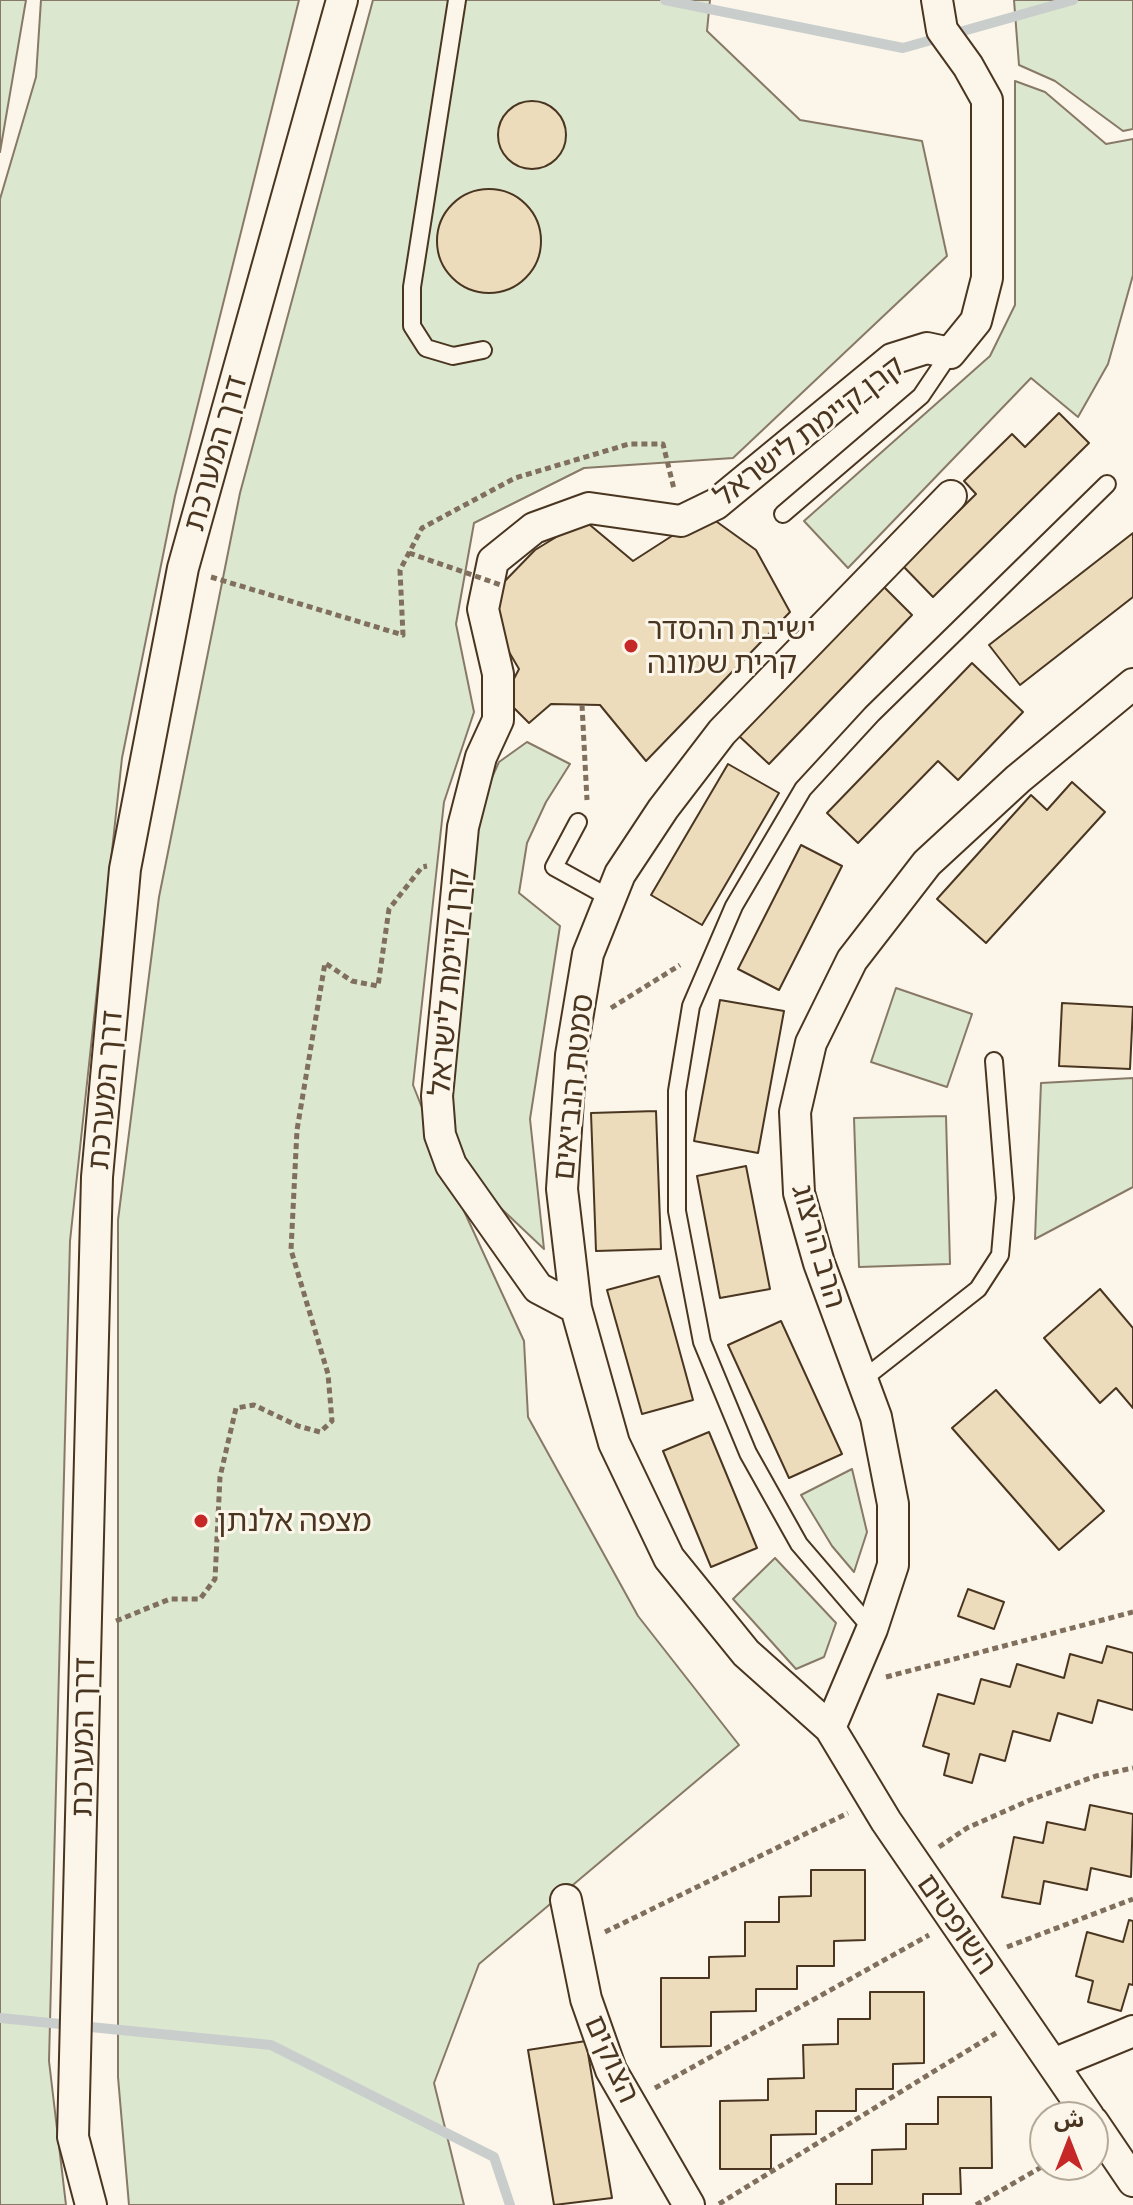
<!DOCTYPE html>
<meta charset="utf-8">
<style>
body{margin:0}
#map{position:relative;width:1133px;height:2205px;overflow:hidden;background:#fbf6e9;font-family:Commissioner,"Noto Sans Arabic",sans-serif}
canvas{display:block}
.north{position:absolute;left:1029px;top:2101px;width:80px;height:80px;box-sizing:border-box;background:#fbf6e9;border:2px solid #b4a999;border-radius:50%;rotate:0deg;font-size:22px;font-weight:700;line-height:32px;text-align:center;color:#4a3520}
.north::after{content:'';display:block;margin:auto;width:28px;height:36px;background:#c62828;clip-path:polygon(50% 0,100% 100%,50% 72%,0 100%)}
</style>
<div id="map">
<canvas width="1133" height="2205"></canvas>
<div class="north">ش</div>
</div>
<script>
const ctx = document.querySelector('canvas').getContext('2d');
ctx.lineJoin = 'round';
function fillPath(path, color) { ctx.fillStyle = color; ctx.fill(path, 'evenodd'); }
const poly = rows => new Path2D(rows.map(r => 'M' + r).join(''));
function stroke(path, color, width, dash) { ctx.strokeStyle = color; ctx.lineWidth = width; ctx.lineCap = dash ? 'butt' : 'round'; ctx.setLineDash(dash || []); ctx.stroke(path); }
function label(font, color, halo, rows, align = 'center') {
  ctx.font = font + ' Commissioner,"Noto Sans Hebrew",sans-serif'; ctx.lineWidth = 6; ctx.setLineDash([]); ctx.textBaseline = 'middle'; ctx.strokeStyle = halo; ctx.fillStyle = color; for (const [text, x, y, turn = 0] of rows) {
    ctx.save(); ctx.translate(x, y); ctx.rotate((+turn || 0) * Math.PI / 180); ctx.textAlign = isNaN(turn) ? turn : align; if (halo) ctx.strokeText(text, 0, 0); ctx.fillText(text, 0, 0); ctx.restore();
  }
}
const green = poly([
 [0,0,26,0,0,152,0,0],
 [41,0,299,0,175,496,122,758,70,1241,49,2061,66,2205,0,2205,0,199,36,77,41,0],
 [373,0,710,0,707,31,800,120,922,141,947,256,733,458,584,468,474,523,456,624,474,712,444,802,413,1085,458,1198,524,1341,528,1417,638,1616,739,1745,479,1964,434,2083,464,2205,129,2205,118,2077,118,1220,159,897,240,493,373,0],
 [1014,0,1133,0,1133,129,1123,131,1055,81,1019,65,1014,0],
 [1015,81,1045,92,1106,144,1133,139,1133,275,1108,364,1078,417,1031,378,848,568,804,521,990,356,1015,305,1015,81],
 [527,742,570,764,546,802,527,843,519,893,560,926,530,1119,544,1249,489,1197,453,1138,448,1095,475,815,499,762,527,742],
 [896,988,972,1014,947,1087,871,1062,896,988],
 [1133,1078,1133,1187,1035,1239,1041,1083,1133,1078],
 [946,1116,950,1264,859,1267,854,1118,946,1116],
 [852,1469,867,1532,854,1572,832,1546,801,1495,852,1469],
 [775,1558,836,1623,824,1657,796,1669,733,1599,775,1558]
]);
fillPath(green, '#dce7d0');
stroke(green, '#887966', 2);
stroke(poly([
 [665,0,903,48,1073,0],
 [0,2018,271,2045,494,2157,510,2205]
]), '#c9cecd', 10);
const building = poly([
 '498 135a34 34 0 1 1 68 0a34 34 0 1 1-68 0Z',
 '437 241a52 52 0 1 1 104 0a52 52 0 1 1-104 0Z',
 [1059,413,1089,443,933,597,903,566,976,494,964,481,1012,434,1025,447,1059,413],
 [706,514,756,550,790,612,646,761,600,705,551,704,529,723,504,698,519,669,492,623,501,585,535,550,584,520,633,561,706,514],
 [1133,533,1133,597,1020,685,989,645,1133,533],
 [884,587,912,615,769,764,739,736,884,587],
 [972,663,1023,712,958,780,938,761,858,843,827,813,972,663],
 [728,764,779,793,702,925,651,895,728,764],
 [1072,782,1105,812,986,943,937,899,1031,795,1047,810,1072,782],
 [801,845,842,866,779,990,738,969,801,845],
 [720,1000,784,1011,758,1153,694,1141,720,1000],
 [1062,1003,1133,1007,1130,1069,1059,1066,1062,1003],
 [656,1111,661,1249,596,1251,591,1113,656,1111],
 [746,1166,770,1289,720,1298,697,1176,746,1166],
 [659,1276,693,1400,642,1414,607,1290,659,1276],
 [1100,1289,1133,1328,1133,1408,1116,1388,1100,1403,1044,1338,1100,1289],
 [781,1321,842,1454,789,1478,728,1345,781,1321],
 [996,1390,1104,1511,1059,1550,952,1428,996,1390],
 [709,1432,757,1548,711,1567,663,1451,709,1432],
 [968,1589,1004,1602,994,1629,958,1616,968,1589],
 [1107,1646,1133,1653,1133,1710,1098,1700,1092,1723,1058,1713,1050,1741,1013,1731,1005,1761,980,1754,972,1783,944,1775,949,1754,923,1746,938,1694,974,1704,981,1679,1010,1687,1017,1664,1064,1678,1070,1654,1102,1663,1107,1646],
 [1090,1805,1133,1814,1131,1877,1091,1868,1087,1890,1044,1881,1040,1904,1002,1897,1014,1837,1043,1843,1047,1822,1085,1830,1090,1805],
 [811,1870,865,1870,865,1940,834,1941,834,1966,797,1966,797,1989,756,1989,756,2011,711,2012,711,2046,661,2047,661,1978,709,1978,709,1957,745,1956,745,1922,779,1922,779,1897,811,1896,811,1870],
 [1129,1920,1133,1921,1133,1985,1129,1984,1121,2011,1088,2002,1093,1981,1076,1976,1087,1932,1123,1942,1129,1920],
 [870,1992,924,1992,924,2063,893,2064,893,2089,856,2089,856,2111,816,2111,816,2134,771,2135,771,2169,720,2169,720,2101,768,2100,768,2079,804,2078,803,2045,838,2044,838,2019,870,2019,870,1992],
 [586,2041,612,2198,554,2205,528,2050,586,2041],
 [938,2097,991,2097,992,2168,960,2168,961,2194,923,2194,923,2205,836,2205,836,2184,872,2184,872,2150,906,2149,906,2124,938,2124,938,2097]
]);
fillPath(building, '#ecdcbc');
stroke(building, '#4a3520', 2);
const service = poly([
 [457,0,412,287,412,326,426,348,453,356,483,350],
 [783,514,921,396,950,353],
 [578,822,554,867,610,898],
 [862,1380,978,1289,1000,1255,1005,1198,994,1061],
 [872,1629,799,1544,748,1453,702,1342,677,1211,677,1091,691,1006,734,906,803,789,872,714,1107,484]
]);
const minor = poly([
 [951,496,722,732,663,809,620,874,588,954,571,1055,562,1189,576,1308,614,1443,669,1558,746,1653,830,1728,886,1821,1089,2117],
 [576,1308,538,1288,451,1165,440,1135,437,1096,463,827,481,757,498,720,498,674,483,609,493,561,534,528,589,508,681,521,716,504,892,359,927,348,950,353,976,321,987,278,987,100,968,66,942,30,937,0],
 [830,1728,872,1629,893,1565,893,1504,876,1417,819,1263,799,1193,795,1112,811,1043,852,960,927,863,1018,779,1133,684],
 [566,1900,586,1999,611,2070,689,2205],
 [1053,2064,1133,2031],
 [1093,2122,1133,2181],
 [91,2205,73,2137,97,1177,125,869,183,568,342,0]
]);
stroke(service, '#4a3520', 20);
stroke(minor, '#4a3520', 34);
stroke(poly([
 [211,577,403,635,400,570,422,528,515,478,629,444,663,444,674,489],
 [582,705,587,800],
 [611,1008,680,965],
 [116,1621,170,1599,200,1599,215,1579,220,1477,236,1408,254,1405,298,1426,320,1432,332,1421,328,1374,291,1250,297,1130,325,963,352,981,378,986,389,909,422,867,427,866],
 [886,1677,1133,1612],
 [939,1847,967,1828,1030,1800,1096,1776,1133,1768],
 [605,1932,848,1813],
 [1007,1947,1133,1899],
 [655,2088,929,1935],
 [719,2204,996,2033],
 [976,2205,1045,2165]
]), '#7f6f5c', 5, [6, 4]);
stroke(service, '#fbf6e9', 16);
stroke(minor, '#fbf6e9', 30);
stroke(poly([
 [409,553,501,585]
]), '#7f6f5c', 5, [6, 4]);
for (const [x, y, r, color] of [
 [631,646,8,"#c62828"],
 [201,1521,8,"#c62828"]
]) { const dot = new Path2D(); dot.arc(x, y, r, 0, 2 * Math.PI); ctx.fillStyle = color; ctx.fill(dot); stroke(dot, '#fbf6e9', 3); }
label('30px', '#4a3520', '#fbf6e9', [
 ["קרן קיימת לישראל",809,431,-37],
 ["דרך המערכת",215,453,-74],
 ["קרן קיימת לישראל",449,982,-85],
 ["סמטת הנביאים",573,1087,-84],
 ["דרך המערכת",105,1090,-85],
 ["הרב הרצוג",819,1246,74],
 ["דרך המערכת",83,1737,-89],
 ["השופטים",957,1924,55],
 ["הצוקים",612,2059,66]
]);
label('30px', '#4a3520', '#fbf6e9', [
 ["ישיבת ההסדר",647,629],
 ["קרית שמונה",647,663],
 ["מצפה אלנתן",217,1521]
], 'left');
</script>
